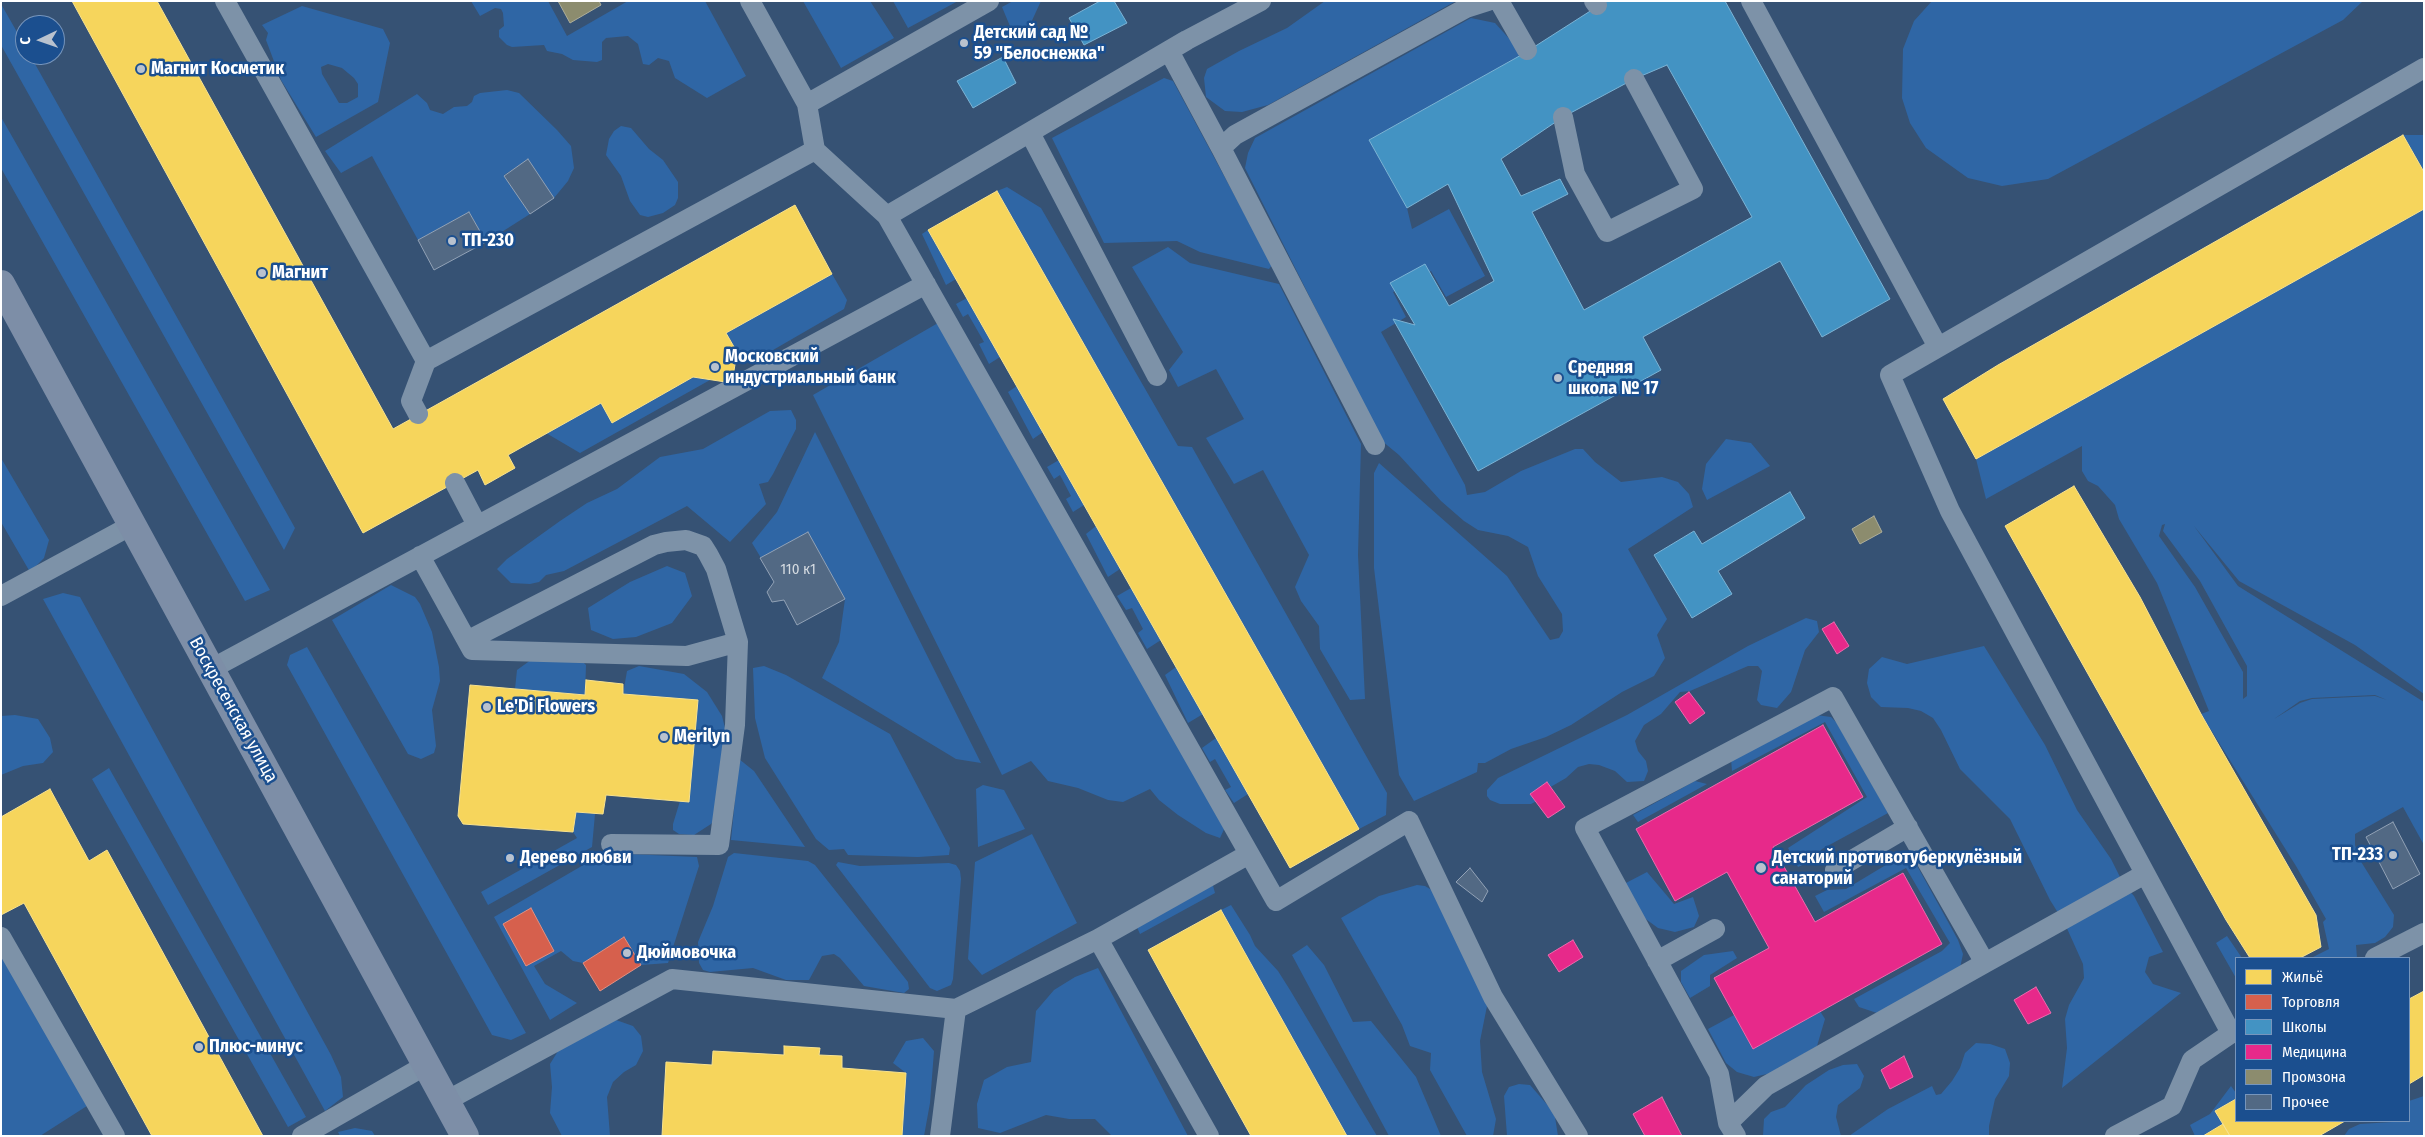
<!DOCTYPE html>
<meta charset="utf-8">
<style>
body{margin:0}
#map{position:relative;width:2425px;height:1137px;overflow:hidden;background:#365274;font-family:"Fira Sans Condensed",sans-serif}
canvas{display:block}
.frame{position:absolute;inset:0;border:2px solid #fff;pointer-events:none}
.legend{position:absolute;left:2235px;top:957px;width:175px;height:165px;box-sizing:border-box;background:#1b4f8f;border:1px solid #7695bc;margin:0;padding:6px 9px;list-style:none;font-size:15px;color:#fff}
.legend li{display:flex;align-items:center;gap:10px;height:25px}
.legend b{width:25px;border:1px solid #7695bc}
.north{position:absolute;left:15px;top:15px;width:50px;height:50px;box-sizing:border-box;background:#1b4f8f;border:1px solid #7695bc;border-radius:50%;rotate:267deg;font-size:14px;font-weight:700;line-height:20px;text-align:center;color:#fff}
.north::after{content:'';display:block;margin:auto;width:18px;height:22px;background:#b9c2ce;clip-path:polygon(50% 0,100% 100%,50% 72%,0 100%)}
</style>
<div id="map">
<canvas width="2425" height="1137"></canvas>
<div class="frame"></div>
<ul class="legend">
<li><b style="height:14px;background:#f6d55c"></b>Жильё</li>
<li><b style="height:14px;background:#d6604d"></b>Торговля</li>
<li><b style="height:14px;background:#4393c3"></b>Школы</li>
<li><b style="height:14px;background:#e7298a"></b>Медицина</li>
<li><b style="height:14px;background:#8c8c6e"></b>Промзона</li>
<li><b style="height:14px;background:#526984"></b>Прочее</li>
</ul>
<div class="north">С</div>
</div>
<script>
const ctx = document.querySelector('canvas').getContext('2d');
ctx.lineJoin = 'round';
function fillPath(path, color) { ctx.fillStyle = color; ctx.fill(path, 'evenodd'); }
const poly = rows => new Path2D(rows.map(r => 'M' + r).join(''));
function stroke(path, color, width, dash) { ctx.strokeStyle = color; ctx.lineWidth = width; ctx.lineCap = dash ? 'butt' : 'round'; ctx.setLineDash(dash || []); ctx.stroke(path); }
function label(font, color, halo, rows, align = 'center') {
  ctx.font = font + ' "Fira Sans Condensed",sans-serif'; ctx.lineWidth = 5; ctx.setLineDash([]); ctx.textBaseline = 'middle'; ctx.strokeStyle = halo; ctx.fillStyle = color; for (const [text, x, y, turn = 0] of rows) {
    ctx.save(); ctx.translate(x, y); ctx.rotate((+turn || 0) * Math.PI / 180); ctx.textAlign = isNaN(turn) ? turn : align; if (halo) ctx.strokeText(text, 0, 0); ctx.fillText(text, 0, 0); ctx.restore();
  }
}
fillPath(poly([
 [471,1,548,1,567,36,628,1,705,1,746,76,707,98,675,78,669,61,658,58,649,65,643,64,638,44,628,36,606,38,602,42,602,60,597,62,573,60,562,54,547,51,544,45,512,47,507,45,499,37,499,30,504,26,503,13,501,9,495,8,480,16],
 [803,1,870,1,894,38,841,68],
 [893,1,958,1,908,28],
 [1013,1,1041,1,1029,27,1012,31,1002,7],
 [1325,1,1456,1,1268,105,1242,112,1225,111,1206,97,1204,78,1207,69,1239,51,1287,28],
 [1932,1,2363,1,2343,20,2048,179,2002,186,1968,178,1926,148,1910,123,1902,98,1903,49,1914,21],
 [1,4,25,46,25,55,30,55,295,528,284,550,1,45],
 [302,6,383,29,390,43,378,102,316,137,281,80,266,40,268,33,262,25],
 [328,64,342,68,354,78,358,84,358,97,347,103,339,103,322,74,321,67],
 [1471,18,1495,23,1523,54,1369,140,1407,208,1412,229,1449,209,1485,276,1446,297,1431,271,1393,292,1406,317,1381,332,1465,485,1467,495,1485,492,1521,471,1575,449,1583,449,1595,462,1621,482,1662,477,1678,482,1689,494,1693,507,1628,549,1667,619,1657,635,1665,658,1654,676,1622,692,1571,725,1546,737,1511,749,1485,763,1478,763,1477,772,1414,801,1399,775,1374,568,1374,473,1379,463,1507,576,1550,640,1559,638,1563,631,1562,614,1538,576,1528,547,1508,536,1478,530,1464,521,1441,501,1399,455,1382,441,1245,168,1248,153,1255,138],
 [1164,78,1173,81,1272,265,1269,269,1200,252,1177,241,1104,243,1052,138],
 [507,90,519,93,557,130,571,146,574,168,568,181,554,198,528,160,504,175,530,214,486,242,469,212,418,240,372,156,341,173,325,151,417,94,427,103,430,110,443,114,454,107,467,106,472,102,474,96,480,93],
 [1,117,270,590,245,601,1,168],
 [621,126,631,128,649,149,663,160,678,182,678,198,675,205,663,213,648,217,640,215,630,201,621,176,606,155,609,139,614,131],
 [2403,135,2424,135,2424,172],
 [1007,187,1041,208,1178,446,1192,447,1387,793,1386,815,1359,829,997,191],
 [2424,209,2424,694,2355,645,2239,581,2194,526,2238,586,2424,702,2424,845,2403,807,2355,834,2355,845,2360,860,2394,915,2393,927,2385,937,2375,943,2356,945,2357,958,2311,958,2329,949,2323,922,2326,919,2296,866,2201,714,2209,711,2157,583,2119,519,2115,505,2098,486,2088,481,2082,471,2082,446,1986,499,1976,459],
 [2165,524,2163,531,2200,581,2247,666,2247,696,2243,699,2243,672,2195,587,2159,536,2162,525],
 [2375,695,2387,700,2375,696,2312,699,2300,703,2274,719,2300,701,2312,698],
 [928,230,956,279,946,285,922,234],
 [1168,247,1190,263,1279,284,1361,444,1358,555,1365,699,1350,700,1320,649,1319,626,1301,601,1295,587,1309,555,1263,470,1234,484,1206,438,1244,419,1216,369,1178,387,1169,370,1183,352,1132,267],
 [832,274,847,300,844,309,754,361,745,351,737,352,726,333],
 [967,298,1000,357,989,364,979,344,984,342,968,314,963,317,956,304],
 [938,323,1225,827,1220,838,1206,833,1178,815,1159,800,1150,789,1123,802,1108,800,1078,788,1048,781,1031,761,1002,775,813,395],
 [693,377,710,380,580,453,546,433,601,403,612,423],
 [1017,386,1043,432,1033,439,1008,392],
 [791,410,796,420,796,429,773,474,768,482,759,484,766,504,730,542,687,506,564,571,546,575,539,582,530,584,511,583,497,569,507,559,560,521,587,503,617,489,660,457,703,449,770,411],
 [815,432,981,763,956,759,822,678,839,642,845,599,761,558,752,543,777,512],
 [1726,439,1751,443,1770,466,1707,500,1702,489,1706,464],
 [1,458,49,540,44,558,30,572,1,522],
 [1059,460,1084,505,1073,512,1066,499,1071,496,1060,475,1054,479,1047,467],
 [1096,526,1120,569,1108,577,1086,534],
 [667,566,685,573,692,596,672,623,636,637,613,639,591,630,588,608,630,582],
 [391,585,415,597,420,604,432,632,439,667,440,681,432,710,436,746,434,753,421,759,408,754,332,620],
 [1131,588,1161,640,1147,649,1138,633,1143,629,1132,608,1126,610,1117,596],
 [63,593,80,597,331,1055,341,1077,343,1097,325,1111,43,599],
 [1806,618,1817,621,1819,632,1805,650,1791,692,1777,708,1761,705,1757,700,1762,671,1758,666,1748,666,1690,691,1680,692,1661,714,1644,725,1635,741,1638,751,1646,761,1648,771,1644,781,1627,782,1615,771,1599,765,1589,764,1578,767,1566,778,1547,789,1537,801,1531,804,1500,804,1490,800,1487,796,1487,790,1498,778,1627,715,1748,646],
 [1984,646,2045,745,2077,810,2111,859,2124,885,2134,896,2163,952,2149,957,2145,972,2153,984,2181,993,2062,1088,2067,1048,2065,1019,2069,1005,2084,978,2083,964,2065,924,2050,900,2010,819,1960,769,1941,730,1933,718,1921,711,1908,708,1881,707,1871,697,1867,683,1869,669,1882,657,1907,664],
 [307,647,526,1033,511,1040,492,1035,287,665,290,655],
 [535,657,580,659,586,665,585,695,515,689,517,670],
 [639,666,684,674,707,692,722,716,728,740,715,818,711,824,694,835,679,834,673,830,673,824,680,801,698,701,623,694,627,671],
 [764,666,786,675,890,734,950,848,949,855,918,857,848,855,844,849,829,850,816,839,765,758,755,718,753,668],
 [1176,667,1203,714,1188,723,1165,675],
 [15,715,38,719,50,738,53,752,43,763,23,766,1,775,1,716],
 [1816,715,1831,717,1837,723,1888,813,1822,849,1813,860,1798,867,1788,848,1867,797,1825,722,1732,771,1731,759],
 [1216,738,1248,794,1234,803,1225,790,1231,787,1215,759,1210,762,1202,748],
 [739,759,754,771,805,847,731,840],
 [109,768,306,1117,288,1127,92,779],
 [1695,781,1707,784,1638,822,1633,815],
 [983,785,1004,790,1025,829,978,847,976,789],
 [576,812,595,814,592,847,488,905,481,892,577,838,573,832],
 [1032,834,1077,923,982,975,968,959,975,862],
 [1909,851,1958,940,1963,954,1960,968,1880,1014,1859,1007,1854,999,1942,951,1950,943,1906,868,1824,912,1815,896,1827,890,1846,889],
 [604,853,697,857,699,866,668,963,641,965,624,937,583,963,573,961,561,951,534,966,545,984,577,1003,550,1020,494,917],
 [734,853,808,861,815,865,908,982,909,989,904,993,864,986,840,958,834,954,822,956,809,980,786,980,753,968,710,972,703,970,699,963,698,942,713,906,728,857],
 [838,862,860,866,949,863,956,865,960,871,961,879,953,979,951,985,937,991,930,988,836,865],
 [1647,872,1674,904,1693,897,1699,916,1694,927,1675,932,1658,928,1643,917,1624,884],
 [1212,882,1215,893,1140,934,1136,925],
 [1417,885,1425,886,1435,892,1488,1001,1480,1041,1482,1072,1496,1119,1493,1136,1467,1136,1430,1070,1431,1053,1410,1046,1402,1025,1341,918,1379,896],
 [1231,905,1250,935,1255,946,1278,971,1290,990,1377,1136,1347,1136,1221,910],
 [2227,936,2242,958,2236,958,2236,978,2216,943],
 [1307,945,1324,965,1353,1022,1371,1021,1416,1077,1441,1136,1389,1136,1292,955],
 [1,947,90,1104,40,1136,1,1136],
 [1733,951,1737,958,1710,975,1710,986,1690,998,1681,982,1681,971,1704,955],
 [1098,968,1188,1136,1112,1136,1095,1119,1069,1119,1046,1115,1000,1133,978,1128,977,1104,984,1080,1007,1067,1031,1062,1036,1011,1054,990,1075,977],
 [1820,1011,1825,1019,1817,1046,1771,1073,1754,1077,1737,1072,1726,1063,1708,1029,1734,1015,1753,1049],
 [616,1020,633,1026,641,1036,643,1051,636,1065,624,1072,613,1082,607,1097,610,1136,562,1136,550,1113,552,1087,550,1064,563,1043],
 [923,1038,934,1051,930,1103,924,1136,902,1136,906,1073,893,1063,906,1041],
 [1976,1043,1990,1044,2005,1049,2010,1063,2009,1076,1995,1099,1989,1126,1989,1136,1849,1136,1888,1109,1932,1086,1936,1095,1941,1094,1952,1081,1960,1068,1965,1053],
 [1857,1064,1864,1076,1860,1088,1838,1105,1836,1117,1841,1136,1763,1136,1764,1119,1771,1112,1785,1107,1806,1085,1829,1070,1843,1065],
 [1519,1084,1530,1085,1551,1109,1555,1117,1558,1136,1507,1136,1504,1096,1509,1087],
 [2231,1086,2236,1093,2236,1099,2216,1111,2223,1124,2203,1136,2195,1136,2190,1125,2210,1114],
 [2424,1096,2424,1136,2344,1136,2349,1129,2360,1124,2409,1121,2409,1101],
 [355,1128,372,1131,375,1136,340,1136,338,1132]
]), '#2f66a5');
const homes = poly([
 [72,1,157,1,393,429,795,205,832,274,726,333,737,352,732,383,693,377,612,423,601,403,508,455,515,468,485,485,478,470,363,533,72,1],
 [2403,135,2424,172,2424,209,1976,459,1943,399,1998,365,2403,135],
 [997,191,1359,829,1290,868,928,230,997,191],
 [2074,486,2140,597,2201,714,2316,915,2321,947,2300,958,2250,958,2226,920,2005,526,2074,486],
 [586,680,623,684,623,694,698,700,689,802,606,795,603,814,576,812,573,832,463,824,458,816,470,685,585,695,586,680],
 [50,789,89,861,107,850,263,1136,152,1136,24,903,1,915,1,817,50,789],
 [1221,910,1294,1041,1347,1136,1251,1136,1172,994,1148,950,1221,910],
 [2424,991,2424,1075,2409,1084,2409,999,2424,991],
 [784,1046,820,1048,819,1055,842,1056,842,1068,906,1073,902,1136,662,1136,666,1062,712,1065,713,1051,784,1055,784,1046],
 [2236,1099,2236,1121,2345,1121,2319,1136,2230,1136,2215,1111,2236,1099],
 [2223,1124,2230,1136,2203,1136,2223,1124]
]);
fillPath(homes, '#f6d55c');
stroke(homes, '#f9e28d', 1);
const shops = poly([
 [531,908,554,951,526,966,503,924,531,908],
 [624,937,641,965,600,991,583,963,624,937]
]);
fillPath(shops, '#d6604d');
stroke(shops, '#e29082', 1);
const schools = poly([
 [1100,1,1114,1,1127,23,1084,45,1069,18,1100,1],
 [1606,1,1725,1,1890,299,1822,337,1780,261,1643,337,1661,370,1478,471,1393,319,1415,325,1390,283,1425,264,1449,306,1494,281,1448,184,1407,208,1369,140,1523,54,1606,1],
 [1667,65,1752,217,1584,310,1532,212,1568,194,1560,179,1521,196,1501,159,1563,117,1634,79,1667,65],
 [1003,57,1016,83,973,108,957,81,1003,57],
 [1790,492,1805,518,1718,571,1732,594,1692,618,1654,555,1694,531,1702,544,1790,492]
]);
fillPath(schools, '#4393c3');
stroke(schools, '#7bb3d5', 1);
const health = poly([
 [1834,622,1849,646,1837,654,1822,629,1834,622],
 [1689,692,1705,713,1690,724,1675,702,1689,692],
 [1823,725,1863,797,1773,847,1815,922,1903,873,1942,944,1753,1049,1714,978,1769,948,1727,872,1675,901,1636,829,1823,725],
 [1547,782,1565,807,1548,818,1530,794,1547,782],
 [1573,940,1583,957,1559,972,1548,955,1573,940],
 [2036,987,2051,1013,2028,1024,2014,1000,2036,987],
 [1904,1056,1913,1077,1890,1089,1881,1070,1904,1056],
 [1662,1097,1665,1103,1682,1136,1645,1136,1633,1114,1662,1097]
]);
fillPath(health, '#e7298a');
stroke(health, '#ee69ad', 1);
const industry = poly([
 [558,1,599,1,601,5,570,23,558,1],
 [1874,516,1882,532,1860,544,1852,529,1874,516]
]);
fillPath(industry, '#8c8c6e');
stroke(industry, '#aeae9a', 1);
const building = poly([
 [528,159,554,198,530,214,504,176,528,159],
 [469,212,486,242,434,270,418,240,469,212],
 [808,532,845,599,797,625,784,600,772,602,767,592,774,582,760,558,808,532],
 [2393,822,2420,874,2393,889,2366,837,2393,822],
 [1470,868,1488,891,1482,902,1456,882,1470,868]
]);
fillPath(building, '#526984');
stroke(building, '#92a2b6', 1);
stroke(poly([
 [225,1,426,361,815,150],
 [750,1,807,104,815,150,887,216,1276,901,1409,821,1493,997,1578,1136],
 [1499,1,1527,50],
 [1594,1,1597,5],
 [1751,1,1938,347],
 [1169,51,1221,148],
 [807,104,989,1],
 [1563,117,1575,174,1607,232,1693,189,1634,79],
 [1030,133,1157,376],
 [887,216,1187,40,1261,1],
 [418,414,411,401,426,361],
 [1375,445,1221,148,1235,135,1466,8,1488,1],
 [455,483,477,525],
 [420,556,472,650,687,656,738,642],
 [1,596,132,525],
 [467,641,654,545,666,542,686,540,703,546,708,554,716,569,738,642,735,725,719,845,611,844],
 [211,669,926,284],
 [1835,870,1908,827],
 [1,937,115,1136],
 [2375,958,2424,933],
 [1657,961,1715,929],
 [1985,963,2145,874],
 [2231,1033,1950,511,1890,375,2424,68],
 [446,1101,672,979,956,1009,1098,939],
 [1728,1123,1766,1086,1985,963,1833,697,1585,828,1719,1074,1728,1123,1736,1136],
 [302,1136,426,1065],
 [940,1136,956,1009],
 [1209,1136,1098,939,1249,854],
 [2115,1136,2172,1106,2192,1060,2236,1030]
]), '#7d92a8', 20);
stroke(poly([
 [1,284,465,1136]
]), '#7d8ea7', 28);
for (const [x, y, r, color] of [
 [964,43,5,"#b9c2ce"],
 [141,69,5,"#b9c2ce"],
 [452,241,5,"#b9c2ce"],
 [262,273,5,"#b9c2ce"],
 [715,367,5,"#b9c2ce"],
 [1558,378,5,"#b9c2ce"],
 [487,707,5,"#b9c2ce"],
 [664,737,5,"#b9c2ce"],
 [2393,855,5,"#b9c2ce"],
 [510,858,5,"#b9c2ce"],
 [1761,868,6,"#b9c2ce"],
 [627,953,5,"#b9c2ce"],
 [199,1047,5,"#b9c2ce"]
]) { const dot = new Path2D(); dot.arc(x, y, r, 0, 2 * Math.PI); ctx.fillStyle = color; ctx.fill(dot); stroke(dot, '#1b4f8f', 2); }
label('15px', '#d4dae0', null, [
 ["110 к1",798,570]
]);
label('bold 18px', '#fff', '#1b4f8f', [
 ["Детский сад №",974,33],
 ["59 \"Белоснежка\"",974,54],
 ["Магнит Косметик",151,69],
 ["ТП-230",462,241],
 ["Магнит",272,273],
 ["Московский",725,357],
 ["индустриальный банк",725,378],
 ["Средняя",1568,368],
 ["школа № 17",1568,389],
 ["Le'Di Flowers",497,707],
 ["Merilyn",674,737],
 ["ТП-233",2383,855,"right"],
 ["Дерево любви",520,858],
 ["Детский противотуберкулёзный",1772,858],
 ["санаторий",1772,879],
 ["Дюймовочка",637,953],
 ["Плюс-минус",209,1047]
], 'left');
label('18px', '#fff', '#1b4f8f', [
 ["Воскресенская улица",233,710,61]
]);
</script>
